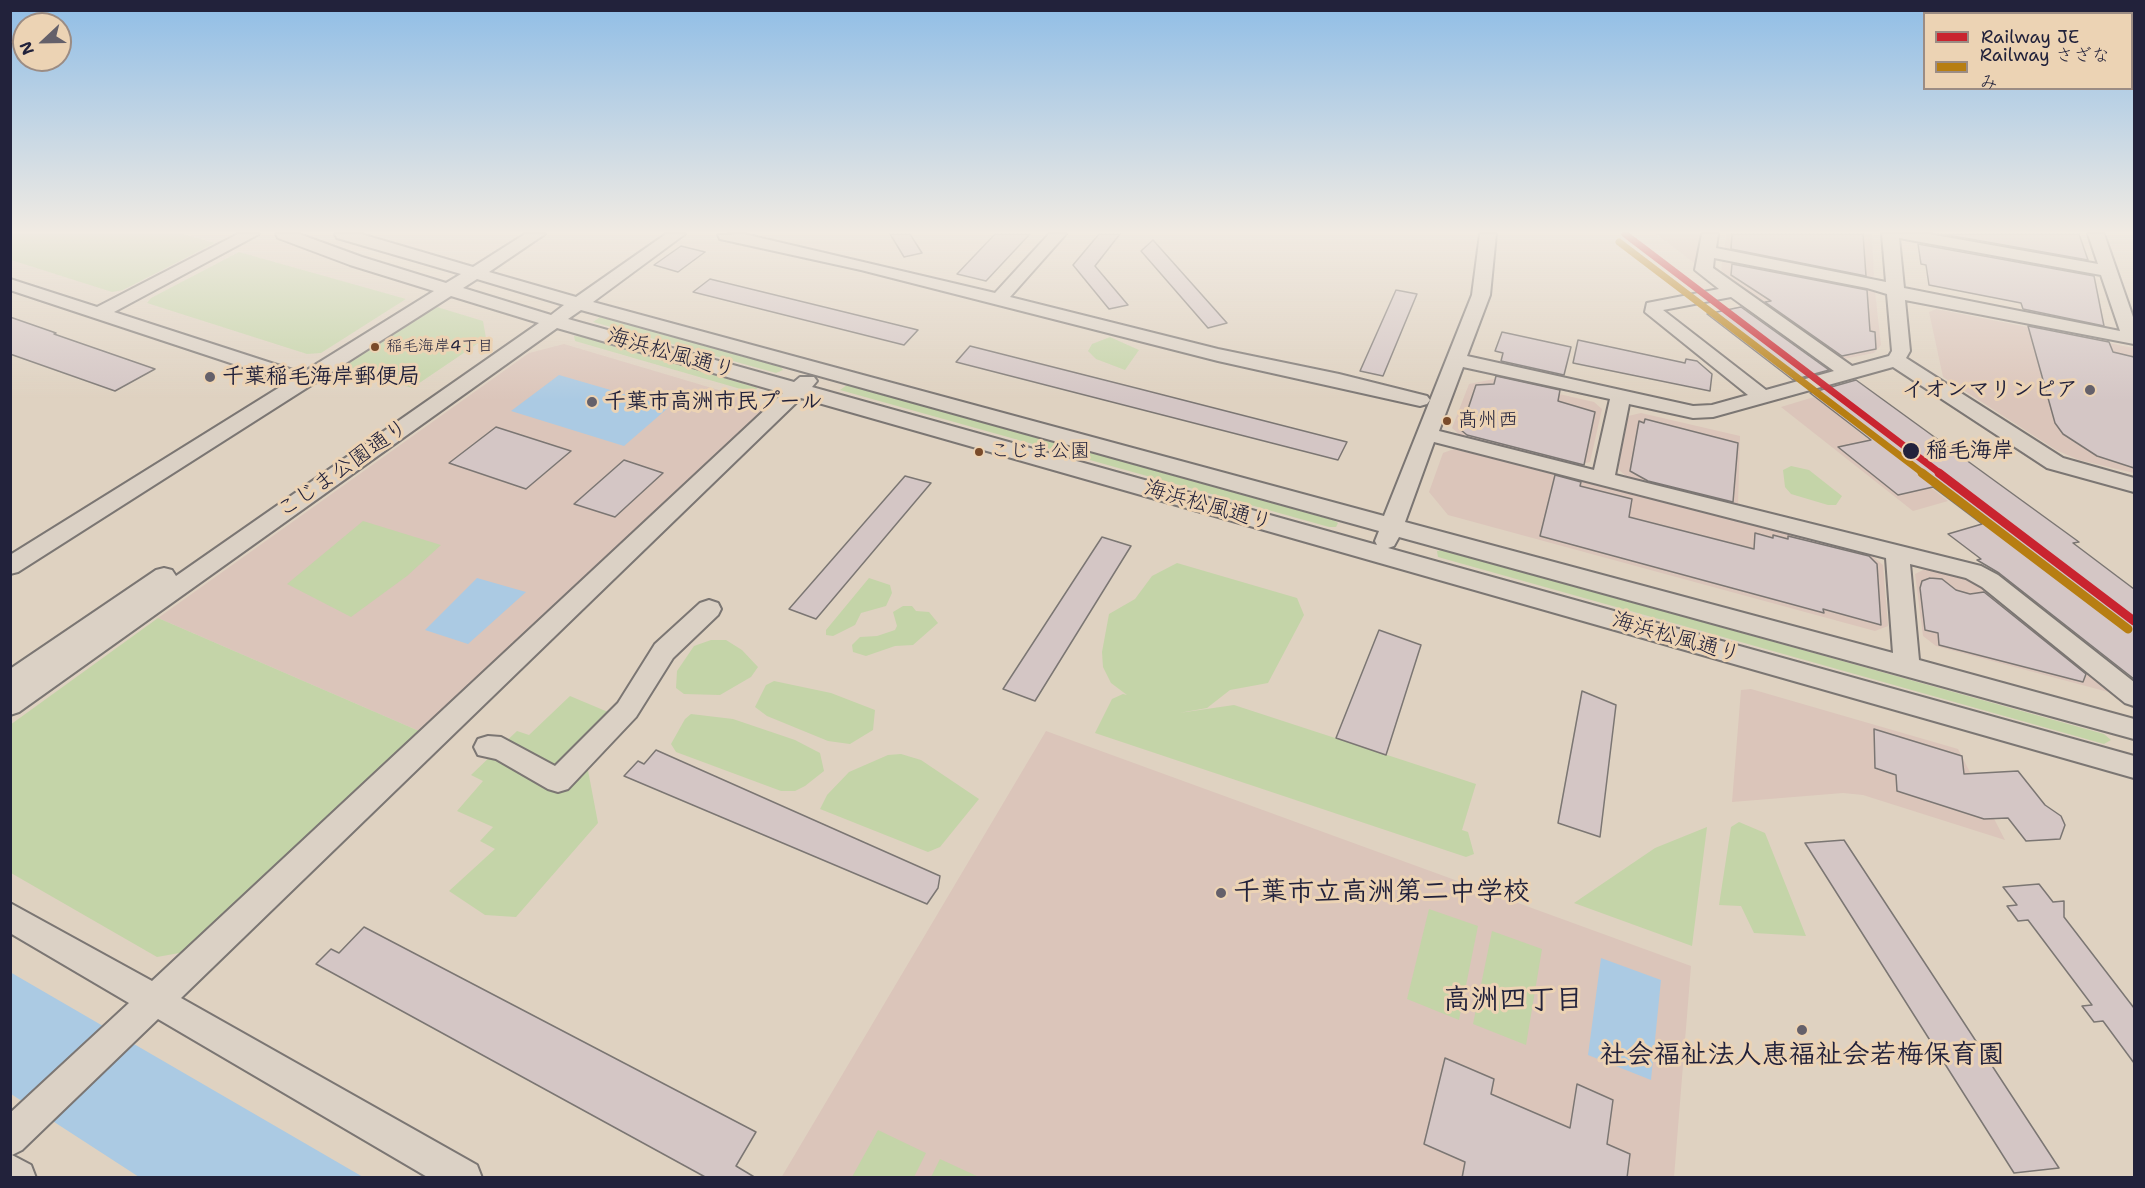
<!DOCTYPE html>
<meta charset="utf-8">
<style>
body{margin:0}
#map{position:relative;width:2145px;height:1188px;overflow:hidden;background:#dfd2c1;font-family:"Shantell Sans","Klee One",sans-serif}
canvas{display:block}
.frame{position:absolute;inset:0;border:12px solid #22223b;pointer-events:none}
.legend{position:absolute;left:1923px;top:12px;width:210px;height:78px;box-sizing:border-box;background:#ecd3b4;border:2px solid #9b8c84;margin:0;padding:8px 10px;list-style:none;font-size:18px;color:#22223b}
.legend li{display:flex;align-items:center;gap:12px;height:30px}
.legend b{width:30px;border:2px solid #9b8c84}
.north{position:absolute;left:12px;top:12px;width:60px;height:60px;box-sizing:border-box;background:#ecd3b4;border:2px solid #9b8c84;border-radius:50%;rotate:248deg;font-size:16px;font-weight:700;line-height:24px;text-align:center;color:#22223b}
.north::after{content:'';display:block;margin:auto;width:21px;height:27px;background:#64606a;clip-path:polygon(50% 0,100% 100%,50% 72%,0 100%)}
</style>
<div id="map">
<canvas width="2145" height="1188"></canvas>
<div class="frame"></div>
<ul class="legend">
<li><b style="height:8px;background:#c9242f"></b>Railway JE</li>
<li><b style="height:8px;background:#b77e12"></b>Railway さざなみ</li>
</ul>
<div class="north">N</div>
</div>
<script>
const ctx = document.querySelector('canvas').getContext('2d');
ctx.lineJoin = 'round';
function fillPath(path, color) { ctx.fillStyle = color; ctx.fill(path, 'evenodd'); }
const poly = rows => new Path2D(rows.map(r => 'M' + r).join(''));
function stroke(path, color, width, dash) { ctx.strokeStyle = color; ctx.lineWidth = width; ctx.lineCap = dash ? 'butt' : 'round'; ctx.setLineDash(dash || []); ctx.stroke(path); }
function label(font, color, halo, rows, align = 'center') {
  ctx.font = font + ' "Shantell Sans","Klee One",sans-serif'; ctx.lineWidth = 6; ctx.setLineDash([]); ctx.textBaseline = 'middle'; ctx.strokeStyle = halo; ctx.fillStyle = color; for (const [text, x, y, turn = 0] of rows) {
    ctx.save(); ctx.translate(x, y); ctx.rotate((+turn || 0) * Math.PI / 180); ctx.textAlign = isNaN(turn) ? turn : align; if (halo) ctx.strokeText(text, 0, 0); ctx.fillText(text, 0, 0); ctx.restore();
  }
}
fillPath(poly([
 [1656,234,1701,234,1697,265],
 [1726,234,1872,234,1874,276,1869,278,1724,250],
 [1722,260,1875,291,1881,345,1874,353,1844,359,1721,271],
 [1936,309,2134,348,2134,473,2079,460,2056,450,1943,377,1929,312],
 [564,344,759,402,763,411,419,731,158,618,529,353],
 [1494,379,1594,402,1602,409,1590,462,1578,465,1460,435,1452,428,1469,384],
 [1814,397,1948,501,1913,511,1781,407],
 [1641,413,1740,436,1738,505,1627,477,1618,469,1628,416],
 [1454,449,1871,555,1883,565,1888,626,1875,631,1448,515,1429,492,1443,453],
 [1925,569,1972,579,2112,693,1936,646,1923,636,1915,574],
 [1751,689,1958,749,2005,840,1863,795,1843,793,1732,802,1741,690],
 [1046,731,1691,966,1674,1177,781,1178]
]), '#dbc5ba');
fillPath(poly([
 [11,234,184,234,215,243,123,290,112,292,11,260],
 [239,252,406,299,321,353,307,354,147,303,151,298],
 [437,307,483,321,486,338,412,388,345,366],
 [600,317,781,367,783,370,776,373,593,322],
 [574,336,583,337,758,388,751,392,575,341],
 [1110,337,1139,350,1125,370,1096,359,1088,351,1092,344],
 [847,385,1333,520,1338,523,1336,527,1329,527,840,390],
 [1791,466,1809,470,1842,496,1836,505,1828,505,1791,494,1785,487,1783,470],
 [363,521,441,545,407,576,351,617,287,584],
 [1444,550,2104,734,2111,740,2104,744,1438,557,1437,551],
 [1177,563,1297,598,1304,615,1268,683,1230,690,1207,708,1179,713,1234,705,1476,784,1462,830,1468,832,1474,854,1466,857,1095,733,1112,699,1123,694,1127,695,1111,683,1103,667,1102,652,1109,614,1135,599,1152,576],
 [869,578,890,585,892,593,886,606,861,613,855,625,833,636,826,635,826,630],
 [903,606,912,606,916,611,929,612,938,623,913,645,895,646,866,656,853,652,852,645,860,637,877,636,895,630,897,626,893,612],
 [158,618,419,731,185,952,157,957,11,873,10,725],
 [711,640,726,640,742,650,758,667,751,677,720,695,684,694,676,688,677,671,694,646],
 [774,681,831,693,875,710,873,730,850,744,828,741,767,716,755,707,766,685],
 [570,696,608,712,618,729,587,765,598,823,516,917,485,915,449,891,495,849,480,841,493,827,457,811,483,781,471,775,517,731,529,735],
 [691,714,733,719,795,740,820,753,824,771,805,786,795,791,781,791,676,752,671,744,685,719],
 [901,754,921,760,979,799,940,847,928,852,820,809,827,795,849,772,888,755],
 [1739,822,1765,833,1806,936,1754,933,1741,906,1719,905,1731,827],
 [1707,827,1692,946,1574,903,1655,848],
 [1429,909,1478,926,1459,1020,1407,999],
 [1492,931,1542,949,1526,1045,1473,1024],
 [878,1130,926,1153,914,1177,852,1177],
 [940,1159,979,1177,931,1177]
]), '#c4d4a8');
fillPath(poly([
 [559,375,669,407,624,446,511,411],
 [477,578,526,592,468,644,425,630],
 [1601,958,1661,980,1651,1080,1588,1055],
 [10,972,363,1177,139,1177,11,1094]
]), '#abcae3');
const building = poly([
 [890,234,910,234,922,253,904,257,890,234],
 [995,234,1030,234,986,281,957,274,995,234],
 [1099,234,1120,234,1095,266,1128,305,1109,309,1073,265,1099,234],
 [1732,234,1863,234,1866,276,1731,249,1732,234],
 [1942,234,2079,234,2088,260,1942,234],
 [1153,240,1227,323,1208,328,1141,251,1153,240],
 [1918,244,2094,276,2104,326,2023,309,2021,303,1929,285,1926,265,1921,264,1918,244],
 [681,246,705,252,678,272,654,265,681,246],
 [1732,264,1867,290,1870,331,1875,332,1876,349,1842,356,1765,302,1771,301,1731,275,1732,264],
 [710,279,918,330,904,345,693,292,710,279],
 [1396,290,1417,294,1383,376,1360,371,1396,290],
 [1741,307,1829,370,1793,380,1707,314,1741,307],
 [10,317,56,333,54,334,155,369,115,391,10,354,10,317],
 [2028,326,2109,342,2113,352,2134,357,2134,468,2097,456,2063,434,2055,423,2028,326],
 [1502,332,1571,347,1564,375,1501,361,1503,353,1495,351,1502,332],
 [1578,340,1685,363,1686,359,1697,361,1712,374,1710,391,1573,363,1578,340],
 [970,346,1140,389,1347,442,1338,460,956,362,970,346],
 [1496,376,1560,390,1558,401,1595,412,1584,465,1467,435,1461,430,1476,385,1494,384,1496,376],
 [1856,380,2079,542,2073,543,2134,589,2134,679,1999,573,1977,560,1981,559,1948,534,1982,524,1933,487,1898,495,1838,447,1871,440,1810,393,1856,380],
 [1645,419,1738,443,1733,502,1648,481,1630,471,1639,421,1644,423,1645,419],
 [496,427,571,451,526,489,449,463,496,427],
 [624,460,663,473,615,517,574,504,624,460],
 [1555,475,1581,482,1580,486,1632,499,1629,517,1754,549,1755,533,1773,538,1773,535,1788,539,1788,536,1869,556,1877,564,1881,625,1823,609,1824,613,1540,536,1555,475],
 [905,476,931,483,816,619,789,609,905,476],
 [1102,537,1131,546,1035,701,1003,689,1102,537],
 [1930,578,1942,579,1956,590,1970,594,1984,592,2086,674,2083,682,1939,645,1938,633,1925,630,1920,588,1922,581,1930,578],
 [1379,630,1421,645,1386,755,1336,738,1379,630],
 [1582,691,1616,705,1600,837,1558,823,1582,691],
 [1874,729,1962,756,1964,774,2018,771,2045,805,2061,816,2065,825,2060,839,2026,841,2008,818,1984,819,1897,791,1896,775,1875,768,1874,729],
 [656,750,940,876,938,888,927,904,624,776,638,761,644,764,656,750],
 [1844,840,1934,977,2059,1168,2014,1173,1805,843,1844,840],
 [2039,884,2053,902,2064,901,2064,917,2134,1008,2134,1063,2103,1021,2094,1022,2082,1006,2092,1005,2028,920,2018,921,2007,906,2017,905,2003,887,2039,884],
 [364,927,756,1132,736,1166,756,1178,707,1178,316,964,331,949,339,953,364,927],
 [1445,1058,1494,1079,1491,1094,1570,1128,1577,1084,1613,1100,1607,1144,1630,1154,1627,1178,1462,1178,1465,1162,1424,1144,1445,1058]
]);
fillPath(building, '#d4c6c5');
stroke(building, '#7b7673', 1.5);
const minor = poly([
 [238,234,259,234,114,312,302,373,434,291,350,265,278,238,276,234,299,234,362,257,446,283,461,274,337,238,335,234,361,234,473,267,525,234,545,234,489,272,576,297,666,234,685,234,593,302,1384,516,1472,295,1480,234,1496,234,1490,295,1467,356,1693,406,1712,405,1748,395,1645,312,1647,303,1719,289,1695,270,1702,234,1718,234,1716,248,1886,282,1882,234,1929,234,2098,264,2088,234,2104,234,2134,320,2134,344,1905,300,1910,351,1906,358,2063,458,2134,478,2134,492,2047,468,1893,367,1713,417,1693,418,1629,404,1615,475,1981,566,1998,575,2134,682,2134,706,2125,703,1982,587,1966,578,1910,564,1919,660,2134,719,2134,739,1399,537,1394,546,1388,548,2134,756,2134,778,801,398,181,998,477,1165,482,1178,429,1178,158,1019,22,1150,12,1155,31,1165,36,1178,10,1178,10,1113,129,1003,10,933,10,903,152,981,783,393,557,328,19,712,10,715,10,669,156,570,164,568,172,570,176,576,539,323,451,296,18,572,10,574,10,555,288,382,10,290,10,279,97,307,238,234],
 [1899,238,2101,275,2120,331,1904,288,1899,238],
 [1714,258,1867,288,1887,294,1892,351,1889,356,1852,366,1713,268,1714,258],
 [477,279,564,305,551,315,463,288,477,279],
 [1731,297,1834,371,1766,390,1663,310,1731,297],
 [581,310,1379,531,1375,541,1377,545,812,387,817,381,814,377,800,377,794,382,568,319,581,310],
 [1463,367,1610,399,1594,470,1439,431,1463,367],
 [1434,442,1886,558,1893,653,1405,522,1434,442],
 [744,234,995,293,1049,234,1066,234,1010,297,1218,349,1339,374,1427,396,1430,400,1427,404,1420,406,1218,361,861,270,720,239,718,235,744,234],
 [709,600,718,603,721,609,718,615,673,658,636,717,568,789,558,792,548,789,496,759,478,755,474,747,478,739,488,736,501,737,555,766,618,703,655,644,700,603,709,600]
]);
stroke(minor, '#7b7673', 4);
fillPath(minor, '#dbd1c5');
stroke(poly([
 [1625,234,1941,474]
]), '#c9242f', 7);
stroke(poly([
 [1939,473,2134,621]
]), '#c9242f', 9);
stroke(poly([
 [1619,242,1924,474]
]), '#b77e12', 7);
stroke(poly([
 [1922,473,2128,629]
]), '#b77e12', 9);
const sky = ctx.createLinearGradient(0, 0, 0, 400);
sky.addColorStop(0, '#8fbde6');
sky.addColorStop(0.58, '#f1ebe3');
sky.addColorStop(1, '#f1ebe300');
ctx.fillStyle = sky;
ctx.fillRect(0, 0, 2145, 400);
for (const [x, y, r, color] of [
 [375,347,5,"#7a4b2a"],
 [210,377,6,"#64606a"],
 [2090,390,6,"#64606a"],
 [592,402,6,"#64606a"],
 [1447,421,5,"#7a4b2a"],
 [1911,451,9,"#22223b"],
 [979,452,5,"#7a4b2a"],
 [1221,893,6,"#64606a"],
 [1802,1030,6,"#64606a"]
]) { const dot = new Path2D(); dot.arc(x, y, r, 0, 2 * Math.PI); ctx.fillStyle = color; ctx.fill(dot); stroke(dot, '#ecd3b4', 2); }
label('16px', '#22223b', '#ecd3b4', [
 ["稲毛海岸4丁目",386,347]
], 'left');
label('20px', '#22223b', '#ecd3b4', [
 ["髙州西",1458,421],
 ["こじま公園",990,452]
], 'left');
label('22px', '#22223b', '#ecd3b4', [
 ["海浜松風通り",671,354,16],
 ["こじま公園通り",343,469,-35],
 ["海浜松風通り",1208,506,16],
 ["海浜松風通り",1676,638,16]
]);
label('bold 22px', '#22223b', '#ecd3b4', [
 ["千葉稲毛海岸郵便局",222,377],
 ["イオンマリンピア",2078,390,"right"],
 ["千葉市高洲市民プール",604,402]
], 'left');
label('bold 22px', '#22223b', '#ecd3b4', [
 ["稲毛海岸",1926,451]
], 'left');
label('bold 27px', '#22223b', '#ecd3b4', [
 ["千葉市立高洲第二中学校",1233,893],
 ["社会福祉法人恵福祉会若梅保育園",1802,1056,"center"]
], 'left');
label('bold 28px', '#22223b', '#ecd3b4', [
 ["高洲四丁目",1513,1001]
]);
</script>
